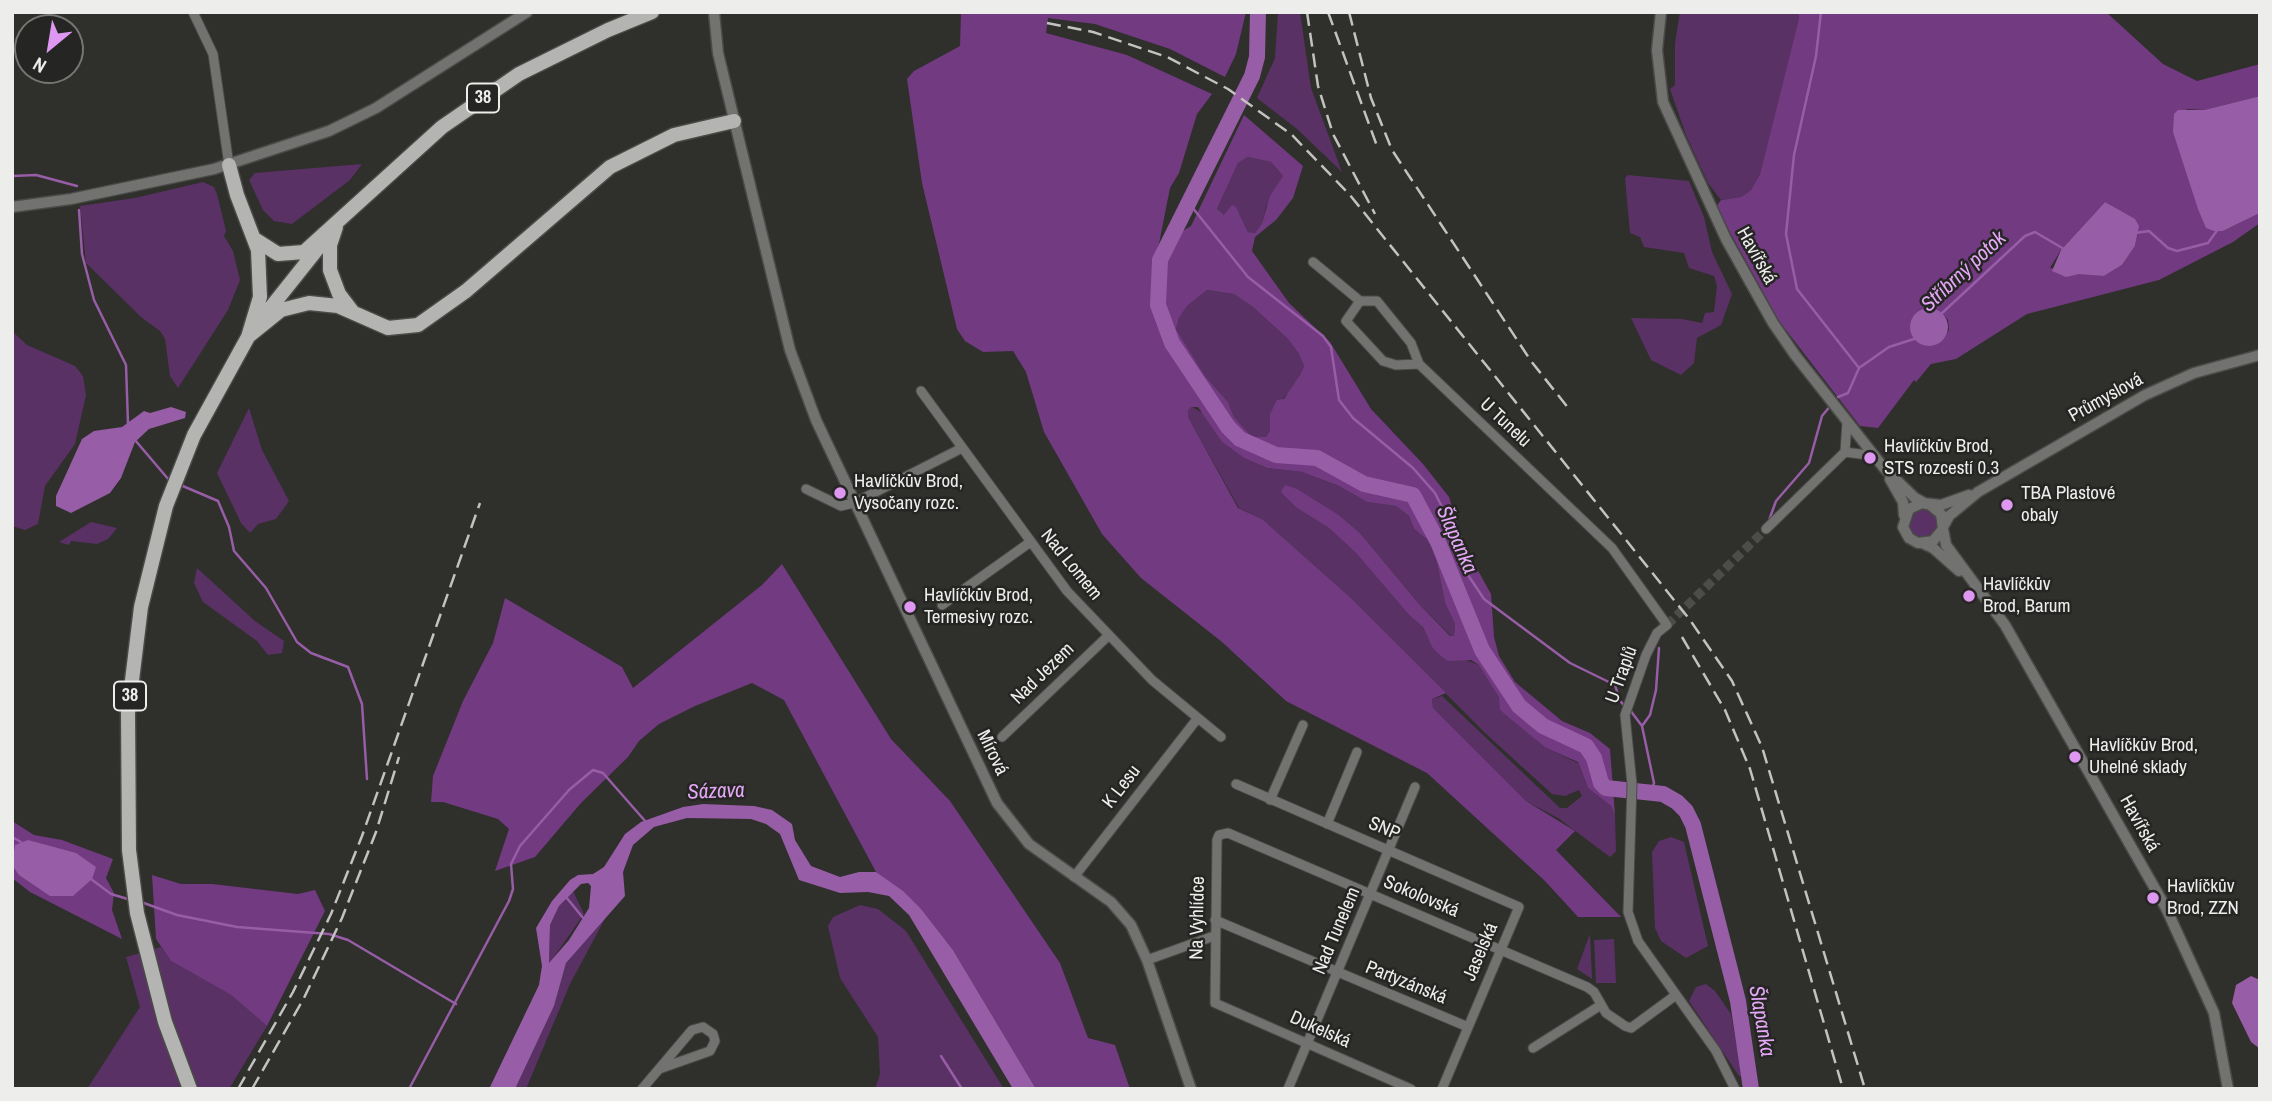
<!DOCTYPE html>
<meta charset="utf-8">
<style>
body{margin:0}
#map{position:relative;width:2272px;height:1101px;overflow:hidden;background:#2f2f2c;font-family:"Archivo Narrow",sans-serif}
canvas{display:block}
.frame{position:absolute;inset:0;border:14px solid #ededeb;pointer-events:none}
.north{position:absolute;left:14px;top:14px;width:70px;height:70px;box-sizing:border-box;background:#252523;border:2px solid #757573;border-radius:50%;rotate:210deg;font-size:19px;font-weight:700;line-height:28px;text-align:center;color:#ededeb}
.north::after{content:'';display:block;margin:auto;width:24px;height:32px;background:#df98f2;clip-path:polygon(50% 0,100% 100%,50% 72%,0 100%)}
</style>
<div id="map">
<canvas width="2272" height="1101"></canvas>
<div class="frame"></div>
<div class="north">N</div>
</div>
<script>
const ctx = document.querySelector('canvas').getContext('2d');
ctx.lineJoin = 'round';
function fillPath(path, color) { ctx.fillStyle = color; ctx.fill(path, 'evenodd'); }
const poly = rows => new Path2D(rows.map(r => 'M' + r).join(''));
function stroke(path, color, width, dash) { ctx.strokeStyle = color; ctx.lineWidth = width; ctx.lineCap = dash ? 'butt' : 'round'; ctx.setLineDash(dash || []); ctx.stroke(path); }
function label(font, color, halo, rows, align = 'center') {
  ctx.font = font + ' "Archivo Narrow",sans-serif'; ctx.lineWidth = 5; ctx.setLineDash([]); ctx.textBaseline = 'middle'; ctx.strokeStyle = halo; ctx.fillStyle = color; for (const [text, x, y, turn = 0] of rows) {
    ctx.save(); ctx.translate(x, y); ctx.rotate((+turn || 0) * Math.PI / 180); ctx.textAlign = isNaN(turn) ? turn : align; if (halo) ctx.strokeText(text, 0, 0); ctx.fillText(text, 0, 0); ctx.restore();
  }
}
fillPath(poly([
 [1278,12,1300,12,1311,88,1342,172,1297,129,1257,98,1275,58],
 [1680,12,1798,12,1799,18,1760,174,1751,190,1741,197,1721,200,1708,183,1686,135,1670,89,1675,85,1675,43],
 [1248,157,1271,162,1283,176,1266,207,1262,223,1255,233,1248,232,1239,213,1224,215,1217,209,1238,163],
 [362,164,350,180,292,224,274,221,263,210,249,180,255,173],
 [1628,175,1689,181,1704,217,1712,252,1732,294,1721,325,1697,338,1694,363,1681,375,1651,360,1631,318,1682,319,1702,323,1705,313,1714,312,1717,286,1714,276,1689,268,1684,253,1644,247,1640,237,1630,233,1625,178],
 [203,182,214,187,217,194,226,231,224,236,233,251,240,280,228,310,178,388,170,376,165,339,160,331,141,317,86,263,80,206,135,198],
 [1207,290,1234,294,1253,307,1288,339,1299,354,1304,366,1296,384,1270,414,1270,431,1266,437,1258,440,1252,437,1234,417,1228,402,1205,376,1176,329,1179,318,1187,306],
 [12,331,27,345,75,366,83,376,86,395,75,444,45,486,38,524,25,530,12,526],
 [1192,407,1206,415,1222,442,1244,458,1267,468,1302,472,1339,486,1367,502,1396,506,1409,516,1414,529,1428,540,1436,557,1445,603,1455,624,1454,636,1451,636,1419,604,1360,533,1340,516,1297,508,1329,528,1356,553,1409,615,1423,627,1432,647,1479,665,1526,730,1546,748,1578,763,1588,788,1611,806,1615,815,1616,851,1610,857,1558,818,1526,801,1433,708,1432,699,1442,696,1560,808,1567,808,1582,796,1579,790,1565,796,1552,794,1485,733,1351,598,1262,519,1239,508,1188,417,1187,411],
 [249,408,262,450,289,501,276,519,258,524,250,533,241,523,217,473],
 '1909 523a14 14 0 1 1 28 0a14 14 0 1 1-28 0Z',
 [91,522,117,528,108,539,97,544,71,541,69,545,59,542],
 [197,568,255,621,284,641,282,653,268,655,257,641,203,602,194,583],
 [1671,837,1684,842,1708,946,1686,958,1661,941,1655,928,1652,852,1659,841],
 [573,891,584,914,549,964,550,925,559,906],
 [860,905,878,909,906,931,1004,1089,875,1089,880,1074,878,1037,840,978,828,926,833,917],
 [608,913,570,984,526,1089,515,1089,554,1006,566,963],
 [1590,934,1592,978,1592,979,1577,969],
 [1614,939,1616,983,1596,983,1594,940],
 [161,947,171,961,231,995,267,1026,229,1089,87,1089,140,1007,126,957],
 [1706,984,1715,991,1731,1014,1742,1076,1739,1076,1689,1001,1696,987]
]), '#5a3165');
fillPath(poly([
 [961,12,1246,12,1236,54,1225,77,1170,49,1095,24,1048,18,1046,33,1127,55,1212,94,1197,114,1179,173,1170,188,1151,284,1164,273,1165,258,1174,236,1191,226,1244,115,1303,166,1293,198,1276,220,1255,237,1252,251,1289,303,1330,342,1371,409,1423,464,1449,497,1465,547,1491,594,1494,637,1499,656,1515,682,1562,721,1590,733,1610,749,1615,815,1611,806,1588,788,1578,762,1546,748,1500,710,1499,697,1479,665,1471,660,1448,661,1441,656,1432,647,1423,627,1409,615,1356,553,1329,528,1297,508,1281,492,1285,485,1297,489,1340,516,1360,533,1419,604,1450,636,1454,636,1455,624,1445,603,1436,557,1428,540,1414,529,1409,516,1396,506,1367,502,1339,486,1302,472,1267,468,1244,458,1222,442,1198,407,1192,407,1188,410,1188,417,1238,508,1262,519,1351,598,1446,693,1432,699,1433,708,1526,801,1575,831,1556,850,1621,917,1578,917,1545,881,1427,773,1286,701,1222,642,1141,578,1102,534,1044,432,1026,372,1013,351,983,352,965,341,957,329,922,183,907,79,914,71,960,46],
 [1248,157,1271,162,1283,176,1270,196,1262,223,1255,233,1248,232,1236,207,1232,205,1224,215,1217,209,1238,163],
 [1207,290,1234,294,1253,307,1288,339,1299,354,1304,366,1300,375,1284,399,1277,400,1270,414,1270,431,1266,437,1252,437,1234,417,1228,402,1205,376,1176,329,1179,318,1187,306],
 [1798,12,2106,12,2163,64,2197,81,2260,64,2260,96,2204,110,2187,109,2223,231,2260,213,2260,223,2233,242,2159,280,2027,314,1956,359,1931,364,1916,382,1914,380,1878,428,1860,426,1779,321,1716,207,1721,200,1741,197,1751,190,1760,174,1799,18],
 [2105,202,2119,211,2138,232,2135,246,2122,265,2104,276,2050,268,2061,250],
 [1932,310,1942,313,1948,320,1949,330,1944,339,1931,345],
 [782,564,891,739,950,801,1060,963,1088,1038,1115,1045,1130,1089,1036,1089,953,950,922,910,876,872,784,700,752,683,695,706,659,724,639,741,628,757,581,803,535,857,495,871,509,829,498,819,443,802,431,802,433,776,463,701,493,643,505,598,622,667,633,688,762,585],
 [12,821,34,835,62,840,113,859,106,878,114,893,112,910,122,939,30,892,12,878],
 [152,875,181,884,212,884,298,894,315,890,325,911,267,1026,231,995,171,961,156,939]
]), '#723a81');
fillPath(poly([
 [2260,96,2260,213,2223,231,2214,231,2206,228,2198,209,2173,132,2174,114,2178,110,2204,110],
 [2105,202,2135,219,2139,226,2135,246,2122,265,2104,276,2079,274,2066,277,2052,271,2061,250],
 '1910 327a19 19 0 1 1 38 0a19 19 0 1 1-38 0Z',
 [171,407,186,412,185,418,149,429,135,442,121,478,110,493,71,513,56,506,56,496,82,439,94,431,122,427,144,411,150,413],
 [703,804,754,806,772,810,792,824,795,840,811,866,840,877,859,872,876,872,903,891,922,910,953,950,1036,1089,1013,1089,909,915,889,896,868,892,840,893,799,880,780,834,766,824,751,819,687,818,654,827,633,845,623,872,625,896,566,963,554,1006,515,1089,489,1089,539,985,542,966,536,928,552,901,570,880,578,875,593,874,604,867,625,834,641,822,683,807],
 [588,883,591,886,589,908,569,940,549,963,550,925,559,906,581,884],
 [28,840,76,853,96,867,92,879,73,896,50,896,19,875,12,865,15,845],
 [2251,976,2260,980,2260,1049,2251,1042,2232,1003,2236,985]
]), '#975da6');
stroke(poly([
 [1821,12,1816,56,1794,155,1786,234,1797,289,1859,368],
 [12,176,36,175,77,186],
 [1188,202,1248,277,1323,336,1331,347,1339,400,1353,418,1413,468,1435,493,1457,537,1466,572,1484,599,1570,663,1615,685,1620,701,1625,706],
 [79,210,82,254,94,300,126,365,128,424],
 [2135,233,2149,231,2168,248,2177,251,2208,243,2218,229],
 [1940,315,2025,236,2035,232,2064,249],
 [1838,397,1848,393,1859,368,1889,347,1914,339],
 [135,440,169,480],
 [178,484,218,501,229,527,234,551,266,588,297,642,311,653,348,667,362,704,367,779],
 [1768,523,1776,501,1809,463,1822,416,1831,405],
 [1630,710,1642,726],
 [1651,792,1654,783,1642,726,1650,715,1656,690,1659,648],
 [12,837,21,842],
 [91,879,111,894,131,900],
 [566,897,584,919],
 [141,902,177,915,237,927,329,934,348,940,456,1004],
 [941,1056,962,1089],
 [409,1089,509,901,513,889,511,864,520,846,569,790,593,770,603,773,646,822]
]), '#975da6', 2.5);
stroke(poly([
 [1258,12,1257,57,1252,76,1160,260,1158,305,1172,343,1228,427,1240,439,1276,455,1317,458,1364,484,1413,495,1438,542,1482,650,1519,706,1543,726,1586,746,1594,758,1601,783,1606,788,1663,794,1677,802,1686,811,1693,825,1738,1001,1751,1089]
]), '#975da6', 16);
stroke(poly([
 [1667,625,1766,529]
]), '#4c4c49', 9, [9, 4.5]);
const minor = poly([
 [193,12,213,54,229,165],
 [1313,262,1360,301,1377,301,1411,343,1419,364,1612,548,1667,625,1657,633,1646,655,1625,715,1632,784,1628,912,1638,941,1716,1051,1735,1089],
 [1360,301,1346,321,1383,361,1396,365,1419,364],
 [921,391,1067,591,1152,680,1221,737],
 [1845,452,1875,456],
 [806,489,841,506,854,503,960,449],
 [1766,529,1845,452,1847,422],
 [942,605,1029,543],
 [1002,737,1108,636],
 [1236,784,1519,907,1442,1089],
 [1270,800,1303,725],
 [1327,824,1357,752],
 [1074,877,1197,719],
 [1215,920,1468,1027],
 [1147,960,1214,936],
 [1533,1048,1601,1005],
 [642,1089,692,1030,703,1027,713,1034,715,1041,710,1051,659,1069],
 [1288,1089,1415,787],
 [1411,1089,1215,1003,1217,840,1219,835,1228,833,1587,987,1594,992,1606,1013,1625,1026,1631,1028,1676,995]
]);
const tertiary = poly([
 [714,12,718,53,790,350,816,420,997,803,1029,844,1111,902,1131,925,1147,960,1191,1089],
 [1661,12,1657,50,1663,102,1726,239,1773,323,1795,355,1884,468,1915,498,1926,504],
 [12,207,71,199,214,169,329,131,376,108,527,12],
 [1890,479,1903,502,1904,515],
 [1929,504,1941,514,1943,529,1933,541,1918,543,1909,538,1903,527,1909,509,1922,503,1941,505,1969,495],
 [1943,527,1949,516,1978,492,2145,395,2194,373,2260,355],
 [1943,529,1946,545,2005,625,2166,908,2214,1013,2228,1089],
 [1922,543,1933,548,1959,571]
]);
const primary = poly([
 [336,227,330,245,330,270,339,294,352,311],
 [256,240,278,254,304,252,442,127,519,74,608,30,652,12],
 [264,316,319,247],
 [250,335,281,310,309,303,338,306,388,328,418,325,466,291,610,167,674,135,734,121],
 [190,1089,165,1022,137,913,129,850,128,713,141,607,166,506,194,435,248,337,260,297,258,250,237,195,229,165]
]);
stroke(minor, '#4a4a47', 11);
stroke(tertiary, '#4a4a47', 13);
stroke(primary, '#4a4a47', 17);
stroke(minor, '#727271', 9);
stroke(tertiary, '#727271', 10);
stroke(primary, '#b4b5b2', 14);
stroke(poly([
 [1307,12,1318,86,1333,134,1375,214],
 [1328,12,1377,146],
 [1349,12,1371,98,1392,150,1531,361,1569,409],
 [1047,23,1093,32,1167,57,1228,89,1292,135,1350,195,1690,620,1732,681,1762,747,1865,1089],
 [1682,637,1725,710,1750,769,1843,1089],
 [238,1089,293,992,331,914,362,836,480,503],
 [252,1089,304,998,342,918,376,832,399,757]
]), '#c2c2c0', 2.5, [14, 7]);
for (const [x, y, r, color] of [
 [1870,458,7,"#df98f2"],
 [840,493,7,"#df98f2"],
 [2007,505,7,"#df98f2"],
 [1969,596,7,"#df98f2"],
 [910,607,7,"#df98f2"],
 [2075,757,7,"#df98f2"],
 [2153,898,7,"#df98f2"]
]) { const dot = new Path2D(); dot.arc(x, y, r, 0, 2 * Math.PI); ctx.fillStyle = color; ctx.fill(dot); stroke(dot, '#252523', 2.5); }
for (const [x, y, w] of [
 [483,98,32],
 [130,696,32]
]) { const box = new Path2D(); box.roundRect(x - w / 2, y - 14.5, w, 29, 5); ctx.fillStyle = '#252523'; ctx.fill(box); stroke(box, '#ededeb', 2); }
label('bold 18px', '#ededeb', null, [
 ["38",483,98],
 ["38",130,696]
]);
label('19px', '#ededeb', '#252523', [
 ["Havířská",1756,256,61],
 ["Průmyslová",2106,398,-29],
 ["U Tunelu",1505,423,43],
 ["Nad Lomem",1071,565,51],
 ["Nad Jezem",1043,674,-44],
 ["U Traplů",1622,675,-70],
 ["Mírová",992,753,64],
 ["K Lesu",1122,787,-52],
 ["Havířská",2139,824,61],
 ["SNP",1384,829,23],
 ["Sokolovská",1421,897,23],
 ["Na Vyhlídce",1198,918,-89],
 ["Nad Tunelem",1337,931,-67],
 ["Jaselská",1481,952,-67],
 ["Partyzánská",1406,983,22],
 ["Dukelská",1320,1030,24]
]);
label('19px', '#ededeb', '#252523', [
 ["Havlíčkův Brod,",1884,447],
 ["STS rozcestí 0.3",1884,469],
 ["Havlíčkův Brod,",854,482],
 ["Vysočany rozc.",854,504],
 ["TBA Plastové",2021,494],
 ["obaly",2021,516],
 ["Havlíčkův",1983,585],
 ["Brod, Barum",1983,607],
 ["Havlíčkův Brod,",924,596],
 ["Termesivy rozc.",924,618],
 ["Havlíčkův Brod,",2089,746],
 ["Uhelné sklady",2089,768],
 ["Havlíčkův",2167,887],
 ["Brod, ZZN",2167,909]
], 'left');
label('italic 21px', '#e5a8f6', '#252523', [
 ["Stříbrný potok",1964,272,-43],
 ["Šlapanka",1456,540,66],
 ["Sázava",716,792,-2],
 ["Šlapanka",1761,1021,80]
]);
</script>
